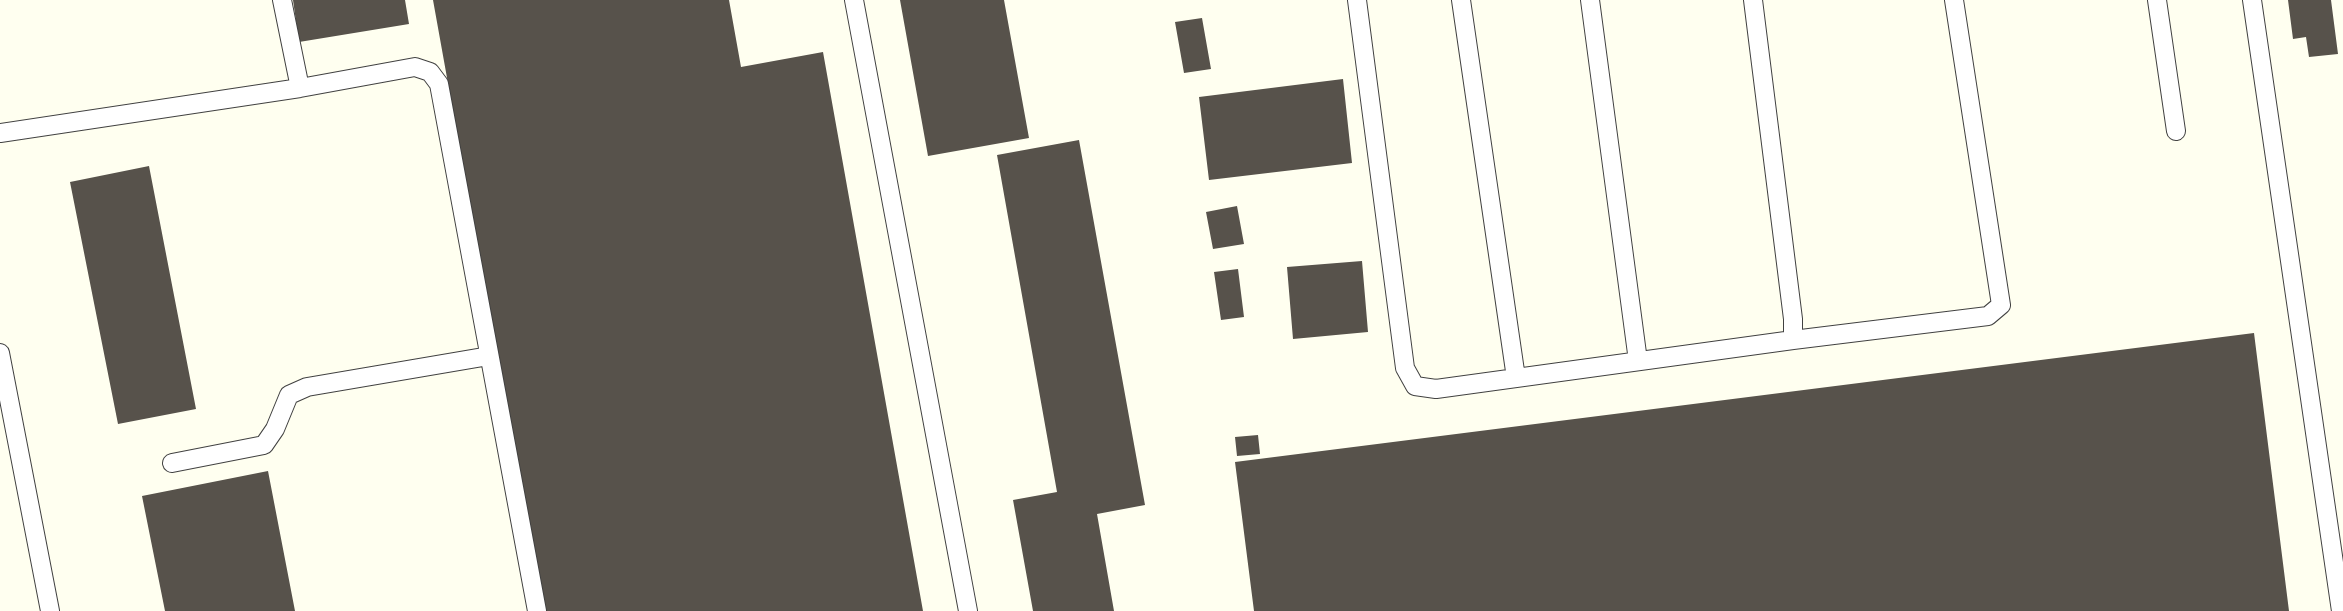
<!DOCTYPE html>
<style>
body{margin:0}
canvas{display:block;background:#fffff0}
</style>
<canvas width="2343" height="611"></canvas>
<script>
const ctx = document.querySelector('canvas').getContext('2d');
ctx.lineJoin = 'round';
function fillPath(path, color) { ctx.fillStyle = color; ctx.fill(path, 'evenodd'); }
const poly = rows => new Path2D(rows.map(r => 'M' + r).join(''));
function stroke(path, color, width, dash) { ctx.strokeStyle = color; ctx.lineWidth = width; ctx.lineCap = dash ? 'butt' : 'round'; ctx.setLineDash(dash || []); ctx.stroke(path); }
fillPath(poly([
 [293,0,405,0,409,24,299,42],
 [433,0,729,0,741,67,823,52,923,611,543,611],
 [900,0,1004,0,1029,138,928,156],
 [2288,0,2331,0,2338,54,2309,57,2306,37,2293,39],
 [1202,18,1211,69,1184,73,1175,22],
 [1343,79,1352,163,1209,180,1199,97],
 [1079,140,1145,505,1097,514,1114,611,1033,611,1013,500,1057,492,997,155],
 [149,166,196,409,118,424,70,182],
 [1237,206,1244,244,1213,249,1206,212],
 [1362,261,1368,332,1293,339,1287,267],
 [1238,269,1244,317,1221,320,1214,272],
 [2254,333,2289,611,1254,611,1235,462],
 [1258,435,1260,454,1237,456,1235,437],
 [268,471,295,611,165,611,142,496]
]), '#57524b');
const service = poly([
 [282,0,300,88],
 [854,0,968,611],
 [1357,0,1405,368,1415,386,1436,389,1793,340,1793,319,1753,0],
 [1461,0,1516,378],
 [1590,0,1638,361],
 [2157,0,2176,131],
 [2252,0,2341,611],
 [0,133,300,88,415,67,430,72,439,84,537,611],
 [1793,340,1988,316,2001,305,1954,0],
 [0,353,50,611],
 [172,463,264,445,275,429,289,395,307,387,489,356]
]);
stroke(service, '#414141', 20);
stroke(service, '#fff', 18);
</script>
